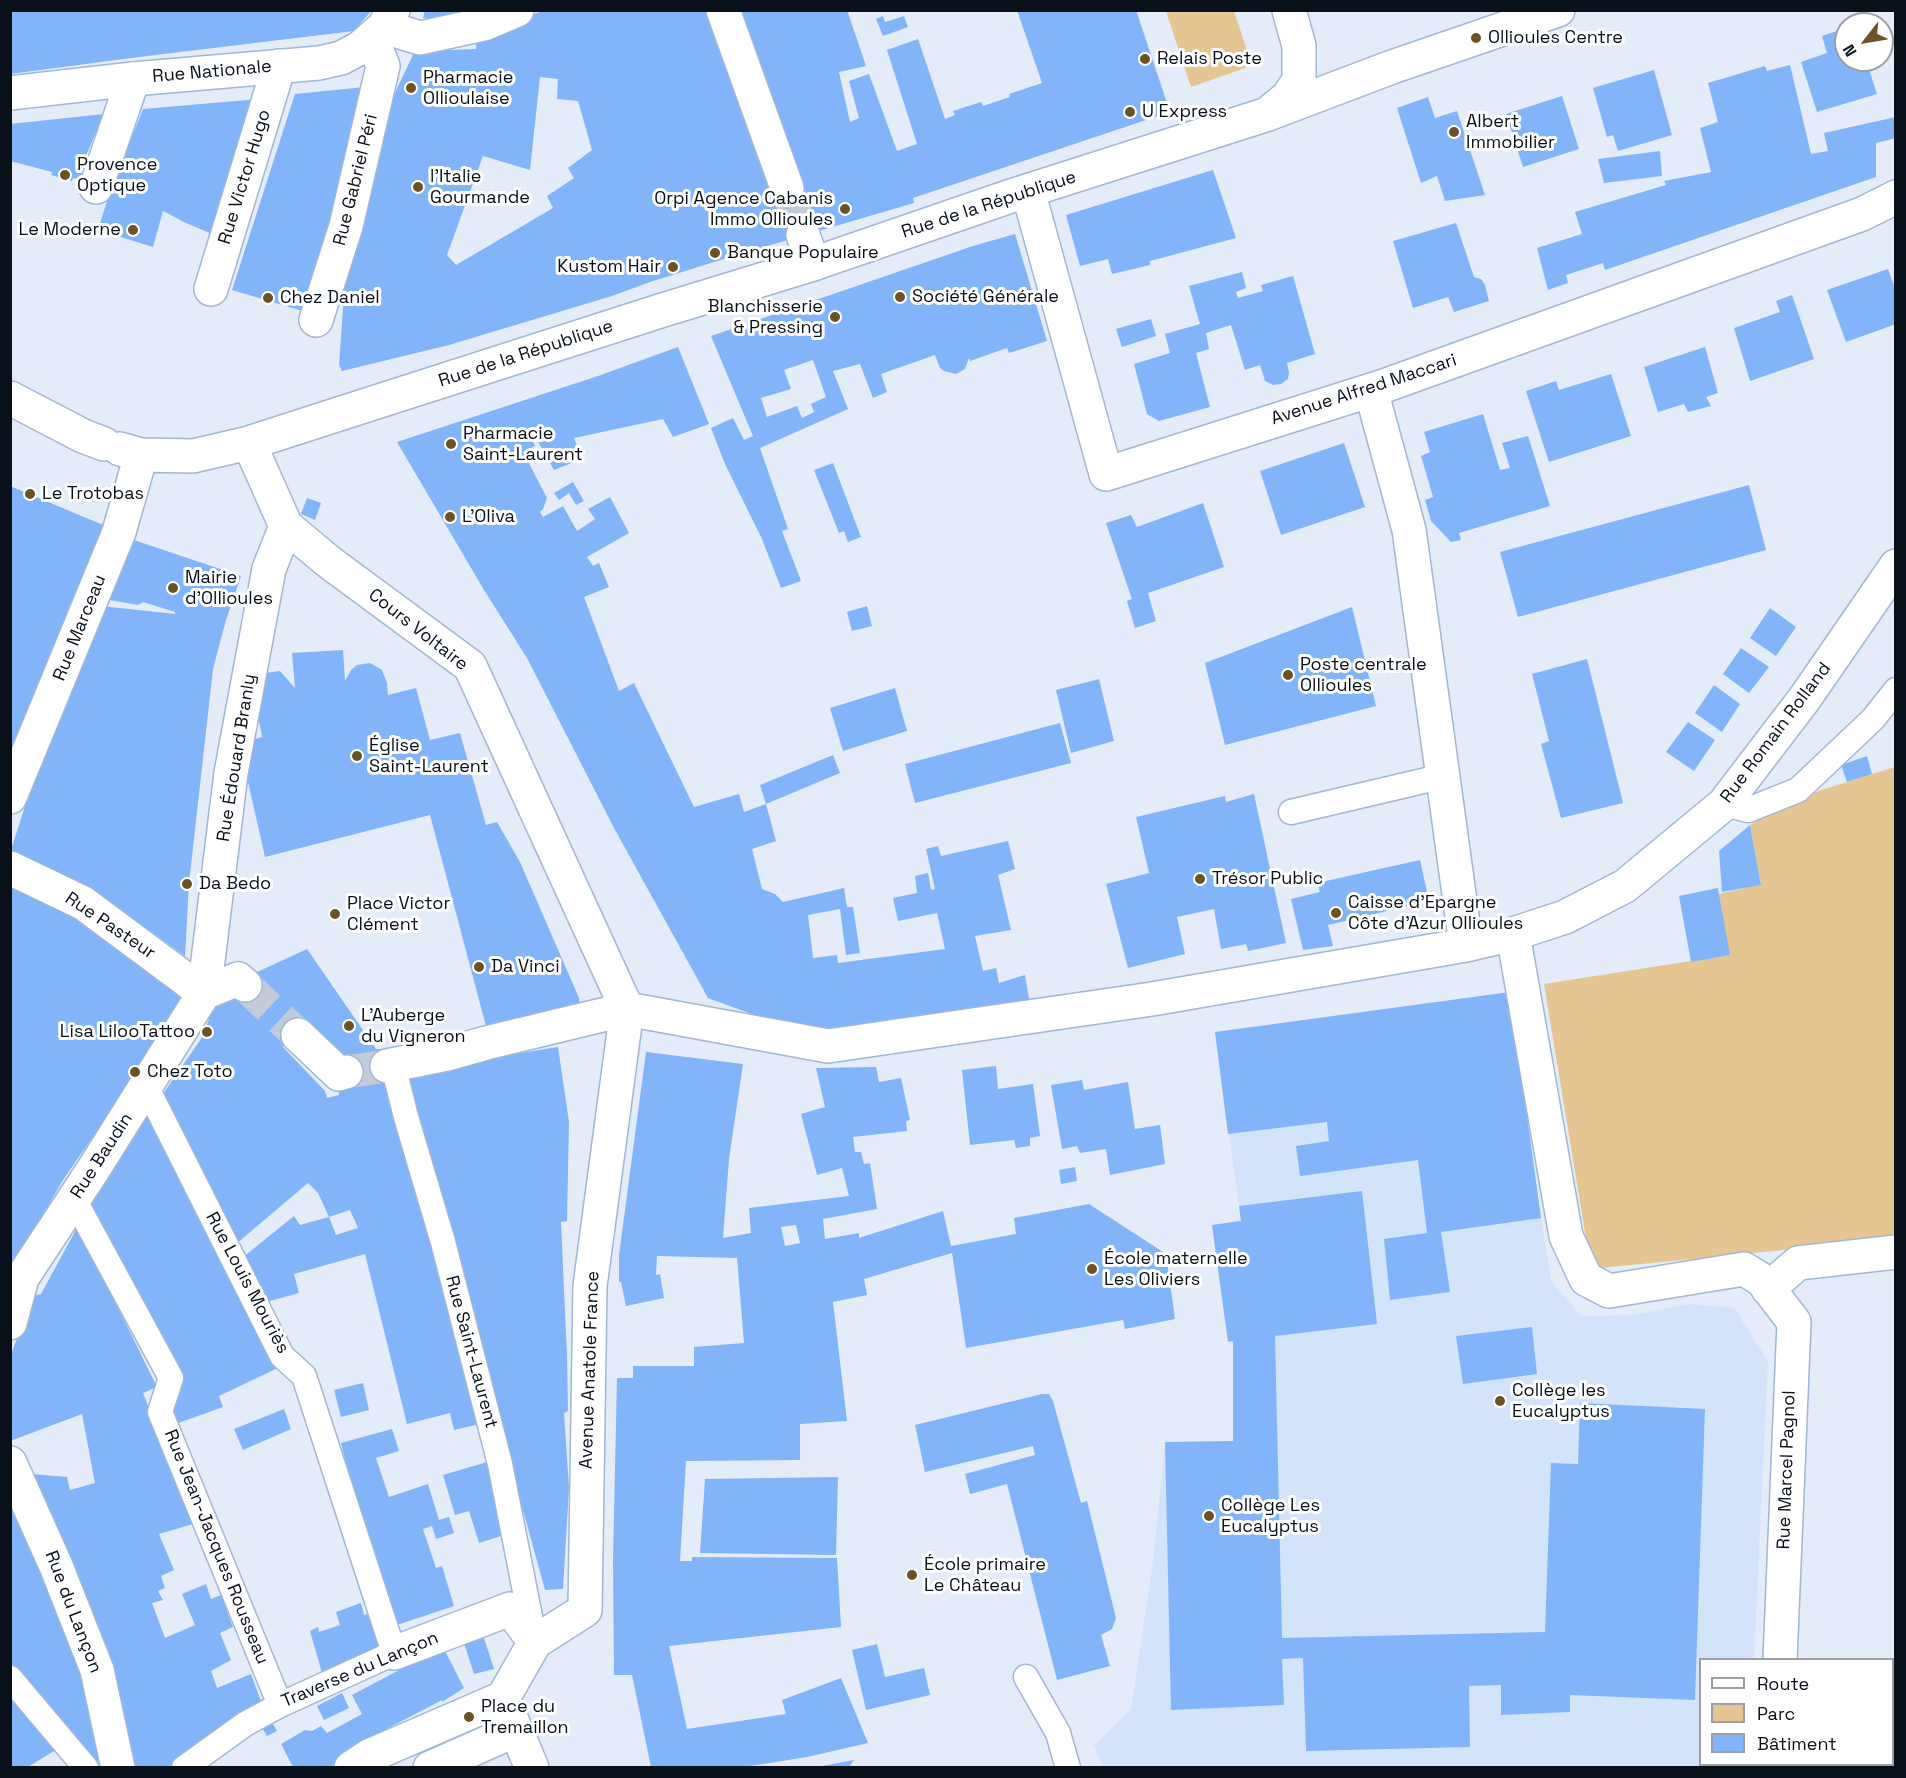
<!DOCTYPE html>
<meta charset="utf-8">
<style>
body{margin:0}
#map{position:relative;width:1906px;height:1778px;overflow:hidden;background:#e3ecf8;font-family:"Space Grotesk",sans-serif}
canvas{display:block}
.frame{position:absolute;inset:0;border:12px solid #08101a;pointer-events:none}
.legend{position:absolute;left:1699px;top:1658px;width:195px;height:108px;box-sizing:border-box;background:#fff;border:2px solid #9c9fa3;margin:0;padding:8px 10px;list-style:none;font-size:18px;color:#08101a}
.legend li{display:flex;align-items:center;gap:12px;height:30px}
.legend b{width:30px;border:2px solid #9c9fa3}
.north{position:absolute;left:1834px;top:12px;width:60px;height:60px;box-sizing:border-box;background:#fff;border:2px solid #9c9fa3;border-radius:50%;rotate:239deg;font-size:16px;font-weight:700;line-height:24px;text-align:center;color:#08101a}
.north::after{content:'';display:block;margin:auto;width:21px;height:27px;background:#6c5224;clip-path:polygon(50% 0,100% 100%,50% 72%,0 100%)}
</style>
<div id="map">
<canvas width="1906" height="1778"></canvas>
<div class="frame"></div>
<ul class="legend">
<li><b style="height:8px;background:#fff"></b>Route</li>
<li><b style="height:16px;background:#e5c693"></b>Parc</li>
<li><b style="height:16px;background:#82b4f9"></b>Bâtiment</li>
</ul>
<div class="north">N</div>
</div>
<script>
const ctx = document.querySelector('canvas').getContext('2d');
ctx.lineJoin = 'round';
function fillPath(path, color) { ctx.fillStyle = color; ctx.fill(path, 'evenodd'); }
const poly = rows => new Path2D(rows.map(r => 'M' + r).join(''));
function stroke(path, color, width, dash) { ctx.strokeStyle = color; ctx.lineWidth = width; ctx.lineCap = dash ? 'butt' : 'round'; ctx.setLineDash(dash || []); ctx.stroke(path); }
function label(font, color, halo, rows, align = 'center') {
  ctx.font = font + ' "Space Grotesk",sans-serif'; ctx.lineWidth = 6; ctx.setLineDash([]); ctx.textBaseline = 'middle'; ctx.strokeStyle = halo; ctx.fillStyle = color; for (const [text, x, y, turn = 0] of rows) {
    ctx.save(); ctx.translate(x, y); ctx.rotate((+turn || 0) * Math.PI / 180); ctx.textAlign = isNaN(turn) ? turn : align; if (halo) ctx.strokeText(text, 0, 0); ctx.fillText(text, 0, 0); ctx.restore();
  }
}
fillPath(poly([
 [1510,998,1541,1218,1551,1281,1581,1316,1634,1315,1689,1304,1734,1308,1768,1361,1754,1659,1700,1660,1700,1764,1748,1765,1748,1767,1103,1768,1094,1745,1131,1710,1153,1562,1165,1442,1233,1441,1233,1342,1228,1342,1212,1225,1241,1220,1215,1032]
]), '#d3e4fa');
fillPath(poly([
 [1166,11,1234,11,1249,56,1245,68,1191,87],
 [1895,767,1895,1239,1591,1269,1544,984,1729,955,1719,894,1761,884,1750,825,1777,804]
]), '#e5c693');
fillPath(poly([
 [10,10,372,10,354,31,139,57,10,74],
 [425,10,490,10,463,19,423,18],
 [545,10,707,10,745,106,741,10,847,10,866,66,839,72,850,122,859,118,849,81,869,74,897,151,917,144,887,50,918,39,945,119,955,115,953,111,981,102,983,106,1010,97,1009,94,1042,83,1017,10,1136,10,1170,112,913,198,914,203,740,254,653,281,612,296,449,345,342,371,339,365,345,280,384,115,415,51,476,49,477,36],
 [540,77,558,79,557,99,578,101,592,150,568,168,574,178,547,196,553,208,456,265,447,255,483,156,530,170],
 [883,16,885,22,904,16,908,27,883,36,876,19],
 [1846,28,1846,60,1866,60,1877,94,1817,112,1801,62,1827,53,1822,36],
 [1790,65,1811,154,1828,151,1824,133,1896,117,1896,138,1876,143,1876,177,1605,270,1603,263,1566,275,1568,283,1548,290,1537,248,1582,234,1575,212,1666,185,1664,181,1711,172,1700,128,1718,122,1708,83,1765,66,1767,71],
 [1654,70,1672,135,1618,151,1613,135,1607,137,1593,88],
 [365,87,306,312,232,290,295,94],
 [1562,96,1579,149,1523,167,1506,114],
 [1428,97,1435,118,1457,111,1485,195,1445,201,1437,176,1421,183,1397,108],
 [259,99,219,237,186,223,163,211,153,247,98,230,110,191,108,190,128,147,143,109],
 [104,114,81,167,92,171,88,182,73,178,72,181,51,175,52,172,10,161,10,124],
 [1660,151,1662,176,1604,183,1598,159],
 [1213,170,1236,238,1150,261,1150,265,1112,274,1108,259,1080,266,1066,215],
 [1456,223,1474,277,1481,279,1485,285,1489,301,1454,312,1448,297,1413,308,1393,241],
 [1015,234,1047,341,1009,353,1007,348,970,361,969,358,965,369,956,374,944,371,940,368,935,355,881,374,887,392,873,398,860,364,833,371,848,409,760,448,788,529,782,531,801,581,781,588,762,539,725,464,711,428,733,418,744,440,753,436,711,336,973,246],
 [813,360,826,397,811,404,814,412,802,418,797,406,767,417,761,398,791,389,784,370],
 [1888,269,1896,291,1896,324,1846,342,1827,290],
 [1242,272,1246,288,1236,292,1238,298,1263,291,1261,285,1293,276,1315,354,1287,363,1289,373,1288,379,1281,384,1273,385,1265,381,1260,365,1245,370,1231,325,1206,333,1209,349,1196,353,1210,407,1159,421,1147,414,1134,364,1170,353,1165,334,1200,324,1189,286],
 [1792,295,1814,359,1750,381,1734,328,1780,312,1776,301],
 [1151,319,1156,336,1122,347,1116,329],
 [678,347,709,424,673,437,663,419,574,438,582,459,554,470,536,438,532,439,535,446,523,452,547,498,543,509,540,512,543,517,563,506,577,531,595,519,588,509,610,497,629,533,587,557,593,566,599,563,609,587,584,597,619,691,634,683,694,807,739,794,744,812,766,804,776,841,752,849,762,889,775,894,783,902,844,888,847,907,853,907,860,953,846,955,840,909,808,915,813,958,837,955,838,963,945,949,937,913,898,921,893,898,917,893,915,876,928,873,931,890,935,889,926,849,938,846,941,856,1008,841,1015,869,998,875,1011,930,975,936,983,971,996,968,999,983,1025,975,1032,1016,888,1031,822,1028,757,1016,708,998,614,828,527,658,484,590,397,442,598,376],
 [1705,347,1718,393,1706,397,1711,406,1688,412,1684,404,1658,412,1644,367],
 [1611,374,1631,436,1549,462,1526,391,1556,381,1559,390],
 [1483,414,1500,470,1510,468,1502,443,1528,436,1550,506,1459,533,1461,540,1451,542,1431,521,1425,500,1433,497,1421,456,1430,452,1424,432],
 [1344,443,1365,507,1281,535,1260,471],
 [833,463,861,537,848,542,844,531,839,533,814,470],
 [573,482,584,501,576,505,569,493,559,500,554,493],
 [1749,485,1766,550,1518,617,1500,552],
 [10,486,103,525,10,763],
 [307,498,321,503,315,520,301,514],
 [1203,503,1224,567,1148,593,1156,621,1135,628,1127,601,1132,599,1106,523,1131,515,1137,527],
 [128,538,241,576,226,620,213,669,189,883,185,956,89,887,10,853,27,800,101,606,175,614,175,612,143,602,138,605,104,599],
 [867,606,872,626,852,631,847,612],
 [1352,607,1376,706,1225,745,1205,663],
 [1770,608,1796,627,1776,656,1750,638],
 [1741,648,1769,667,1749,693,1723,674],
 [343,650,345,681,351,670,357,665,370,663,382,670,387,683,388,695,416,688,430,740,460,733,486,825,497,822,520,862,579,998,580,1011,487,1030,430,815,265,857,246,773,250,771,245,742,262,737,253,688,265,673,280,671,295,688,292,653],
 [1587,659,1623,803,1561,818,1541,744,1549,741,1532,674],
 [1099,679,1114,741,1071,753,1056,690],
 [1714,685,1740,704,1722,732,1695,713],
 [895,688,907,731,843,751,830,708],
 [1688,722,1715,740,1694,771,1666,752],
 [1060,723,1071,763,915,803,905,764],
 [833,755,840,773,766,804,760,785],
 [1867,756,1872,774,1847,782,1841,765],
 [1254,794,1286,943,1248,951,1246,944,1221,949,1214,909,1177,917,1185,954,1128,968,1106,884,1149,873,1136,817,1225,796,1226,802],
 [1750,825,1761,885,1722,892,1719,851],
 [1420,860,1429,901,1328,925,1333,946,1303,950,1291,899,1320,892,1317,883],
 [10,881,72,910,187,1000,63,1180,10,1271],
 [1718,888,1730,955,1691,962,1679,896],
 [307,949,376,1049,382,1049,480,1424,454,1430,450,1413,407,1424,365,1254,294,1274,299,1293,266,1302,242,1258,294,1216,300,1225,329,1217,336,1235,358,1228,350,1210,329,1217,318,1193,308,1183,236,1244,160,1098,203,1036,210,1016,226,992,236,998,255,973],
 [301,1028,339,1087,339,1095,327,1098,325,1091,283,1047],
 [1510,992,1541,1218,1441,1232,1450,1292,1390,1300,1384,1239,1427,1233,1418,1160,1300,1176,1296,1146,1329,1141,1327,1122,1228,1134,1215,1032],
 [558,1047,569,1122,567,1221,561,1222,567,1356,568,1411,564,1413,569,1488,563,1589,545,1590,404,1080,514,1054],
 [646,1052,743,1064,729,1159,723,1238,751,1233,749,1208,849,1196,842,1168,817,1175,801,1114,825,1107,816,1068,876,1067,879,1082,901,1078,910,1120,906,1121,907,1131,853,1137,855,1152,861,1152,864,1164,870,1163,877,1209,823,1219,825,1239,859,1233,859,1238,943,1211,951,1246,1016,1234,1014,1218,1089,1204,1166,1254,1175,1319,1125,1329,1123,1320,966,1348,952,1253,864,1279,867,1295,833,1302,847,1421,800,1424,800,1460,686,1461,680,1561,692,1561,692,1557,837,1558,841,1627,669,1646,687,1729,786,1714,782,1700,841,1678,868,1743,807,1757,744,1767,651,1767,632,1675,614,1675,613,1560,617,1378,633,1378,633,1366,694,1366,694,1347,744,1343,737,1258,657,1256,656,1275,660,1274,664,1298,626,1306,621,1282,619,1282,619,1255],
 [796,1225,800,1243,785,1246,781,1227],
 [996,1066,998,1089,1033,1084,1040,1136,1030,1138,1030,1146,1016,1148,1014,1140,970,1145,962,1070],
 [1082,1080,1084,1090,1128,1082,1135,1129,1160,1125,1165,1164,1110,1175,1106,1149,1080,1153,1077,1146,1062,1149,1051,1085],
 [145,1107,280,1367,219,1396,223,1407,170,1426,181,1374,88,1202],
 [1075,1167,1077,1181,1061,1184,1059,1170],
 [1362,1191,1377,1324,1275,1336,1282,1638,1545,1632,1551,1463,1578,1464,1580,1403,1705,1409,1695,1700,1570,1695,1570,1712,1501,1715,1501,1685,1469,1686,1470,1747,1306,1751,1303,1658,1282,1659,1284,1705,1171,1710,1165,1442,1233,1441,1233,1341,1228,1342,1212,1225,1241,1221,1239,1206],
 [78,1226,157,1387,143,1393,193,1524,159,1534,174,1570,161,1576,165,1588,158,1591,163,1600,152,1603,165,1638,195,1625,182,1594,206,1584,211,1599,221,1595,233,1627,220,1633,231,1660,211,1671,217,1688,251,1674,262,1704,172,1767,129,1767,31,1474,67,1477,70,1490,95,1483,82,1414,10,1441,10,1357,33,1296,41,1294],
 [1532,1327,1537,1374,1463,1384,1456,1336],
 [363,1383,369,1410,341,1417,334,1390],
 [1042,1394,1049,1394,1053,1401,1081,1503,1087,1501,1116,1618,1112,1629,1101,1635,1110,1666,1057,1680,1007,1484,970,1494,965,1474,1035,1455,1033,1446,925,1472,915,1425],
 [284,1409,291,1429,243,1450,234,1429],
 [392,1429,399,1451,376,1458,389,1497,428,1484,439,1520,449,1517,454,1533,436,1539,432,1526,423,1529,436,1568,442,1566,454,1606,391,1627,367,1547,341,1443],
 [487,1462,494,1502,504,1535,479,1543,469,1511,455,1515,443,1475],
 [838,1477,836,1555,700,1553,705,1479],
 [10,1497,69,1623,104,1755,96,1762,73,1733,10,1667],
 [361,1603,364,1615,367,1614,383,1652,322,1673,310,1631,318,1627,319,1632,340,1625,336,1612],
 [484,1638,494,1669,474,1674,464,1643],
 [877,1644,885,1677,924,1668,930,1695,866,1710,852,1650],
 [444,1649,464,1688,442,1702,442,1700,375,1735,376,1741,330,1767,293,1767,281,1744,305,1730,312,1731,321,1726,327,1733,362,1714,352,1695,420,1659],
 [10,1683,62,1746,28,1767,10,1767],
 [342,1693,349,1708,324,1720,317,1706],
 [269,1717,277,1731,267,1736,259,1723],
 [854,1760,849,1767,822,1767,822,1766]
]), '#82b4f9');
stroke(poly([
 [787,188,803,235],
 [245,985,298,1035],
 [346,1072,387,1066]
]), '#c2cbd7', 33, [33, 16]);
const lane = poly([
 [1724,804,1748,810,1798,790,1873,719,1896,690],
 [1291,812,1444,776],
 [393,1065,406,1117,443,1242,500,1464,534,1637],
 [146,1086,282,1356,304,1376,394,1653,280,1705,245,1724,184,1768],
 [74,1199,171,1378,160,1412,280,1705],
 [1026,1677,1058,1733,1068,1768],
 [10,1678,86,1768]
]);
const street = poly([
 [723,10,787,188],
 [384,27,420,38,484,24,517,10],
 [96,187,133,79],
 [1028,191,1106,474,1381,387,1862,214,1896,197],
 [803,235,813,264],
 [211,289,279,66],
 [316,320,346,226,383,66,372,38],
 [1371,390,1409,530,1466,945],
 [249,443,286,526,329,562,470,666,627,1009],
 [120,449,141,455,193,456,249,443,342,413],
 [10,797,119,532,141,455],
 [10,868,83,903,204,993],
 [1513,934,1566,1236,1586,1279,1609,1291,1744,1269,1762,1280,1794,1322,1780,1660],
 [204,993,238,979,245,985],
 [298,1035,339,1074,346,1072],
 [387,1066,447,1054,486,1043,627,1009,828,1046,1152,999,1466,945,1513,934,1565,917,1625,886,1724,804,1805,698,1896,566],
 [1768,1289,1798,1263,1896,1252],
 [10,1323,22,1278,93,1170,204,993,231,773,269,569,286,526],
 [10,1463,56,1566,97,1670,118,1768],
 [394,1653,510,1609,535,1642],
 [503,1698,535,1642,585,1610,590,1286,627,1009],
 [508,1711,532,1768],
 [351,1768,369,1756,503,1698],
 [430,1768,516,1730],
 [1775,1768,1775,1764]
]);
const secondary = poly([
 [10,93,133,79,319,63,341,58,360,48,384,27,393,10],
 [1272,110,1288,97,1299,80,1299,46,1289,10],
 [10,398,83,436,104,444],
 [342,413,663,310,813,264,1008,197,1268,114,1392,67,1558,10]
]);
stroke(lane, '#a1b7d5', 27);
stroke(street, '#a1b7d5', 36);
stroke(secondary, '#a1b7d5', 36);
stroke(lane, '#fff', 24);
stroke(street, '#fff', 33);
stroke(secondary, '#fff', 33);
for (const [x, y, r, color] of [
 [1476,38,6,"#6c5224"],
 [1145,59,6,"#6c5224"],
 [411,88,6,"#6c5224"],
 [1130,112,6,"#6c5224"],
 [1454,132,6,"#6c5224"],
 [65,175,6,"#6c5224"],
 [418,187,6,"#6c5224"],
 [845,209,6,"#6c5224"],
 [133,230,6,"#6c5224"],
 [715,253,6,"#6c5224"],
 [673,267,6,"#6c5224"],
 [900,297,6,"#6c5224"],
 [268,298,6,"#6c5224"],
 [835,317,6,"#6c5224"],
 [451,444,6,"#6c5224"],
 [30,494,6,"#6c5224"],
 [450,517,6,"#6c5224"],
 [173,588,6,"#6c5224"],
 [1288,675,6,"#6c5224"],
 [357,756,6,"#6c5224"],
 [1200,879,6,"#6c5224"],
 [187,884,6,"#6c5224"],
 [1336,913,6,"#6c5224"],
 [335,914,6,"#6c5224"],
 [479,967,6,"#6c5224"],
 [349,1026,6,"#6c5224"],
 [207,1032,6,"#6c5224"],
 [135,1072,6,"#6c5224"],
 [1092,1269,6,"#6c5224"],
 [1500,1401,6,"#6c5224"],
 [1209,1516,6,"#6c5224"],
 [912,1575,6,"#6c5224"],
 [469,1717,6,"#6c5224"]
]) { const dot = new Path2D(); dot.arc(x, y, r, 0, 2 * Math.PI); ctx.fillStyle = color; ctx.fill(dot); stroke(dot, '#fff', 2); }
label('18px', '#08101a', '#fff', [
 ["Ollioules Centre",1488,38],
 ["Relais Poste",1157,59],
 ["Pharmacie",423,78],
 ["Ollioulaise",423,99],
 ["U Express",1142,112],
 ["Albert",1466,122],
 ["Immobilier",1466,143],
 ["Provence",77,165],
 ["Optique",77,186],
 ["l'Italie",430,177],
 ["Gourmande",430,198],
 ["Orpi Agence Cabanis",833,199,"right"],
 ["Immo Ollioules",833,220,"right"],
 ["Le Moderne",121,230,"right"],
 ["Banque Populaire",727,253],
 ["Kustom Hair",661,267,"right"],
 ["Société Générale",912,297],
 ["Chez Daniel",280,298],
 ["Blanchisserie",823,307,"right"],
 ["& Pressing",823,328,"right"],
 ["Pharmacie",463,434],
 ["Saint-Laurent",463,455],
 ["Le Trotobas",42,494],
 ["L'Oliva",462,517],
 ["Mairie",185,578],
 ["d’Ollioules",185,599],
 ["Poste centrale",1300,665],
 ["Ollioules",1300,686],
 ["Église",369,746],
 ["Saint-Laurent",369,767],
 ["Trésor Public",1212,879],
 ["Da Bedo",199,884],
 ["Caisse d'Epargne",1348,903],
 ["Côte d'Azur Ollioules",1348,924],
 ["Place Victor",347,904],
 ["Clément",347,925],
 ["Da Vinci",491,967],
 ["L’Auberge",361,1016],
 ["du Vigneron",361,1037],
 ["Lisa LilooTattoo",195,1032,"right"],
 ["Chez Toto",147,1072],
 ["École maternelle",1104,1259],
 ["Les Oliviers",1104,1280],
 ["Collège les",1512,1391],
 ["Eucalyptus",1512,1412],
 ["Collège Les",1221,1506],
 ["Eucalyptus",1221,1527],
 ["École primaire",924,1565],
 ["Le Château",924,1586],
 ["Place du",481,1707],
 ["Tremaillon",481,1728]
], 'left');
label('18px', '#08101a', '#fff', [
 ["Rue Nationale",212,72,-5],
 ["Rue Victor Hugo",245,177,-73],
 ["Rue Gabriel Péri",356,180,-76],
 ["Rue de la République",989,205,-18],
 ["Rue de la République",526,354,-18],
 ["Avenue Alfred Maccari",1364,390,-18],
 ["Rue Marceau",80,628,-68],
 ["Cours Voltaire",418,630,38],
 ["Rue Romain Rolland",1776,733,-53],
 ["Rue Édouard Branly",237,758,-81],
 ["Rue Pasteur",110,926,34],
 ["Rue Baudin",102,1156,-57],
 ["Rue Louis Mouriès",247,1283,62],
 ["Rue Saint-Laurent",471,1352,75],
 ["Avenue Anatole France",590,1370,-88],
 ["Rue Marcel Pagnol",1787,1470,-88],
 ["Rue Jean-Jacques Rousseau",216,1547,68],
 ["Rue du Lançon",73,1612,69],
 ["Traverse du Lançon",360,1670,-23]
]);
</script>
